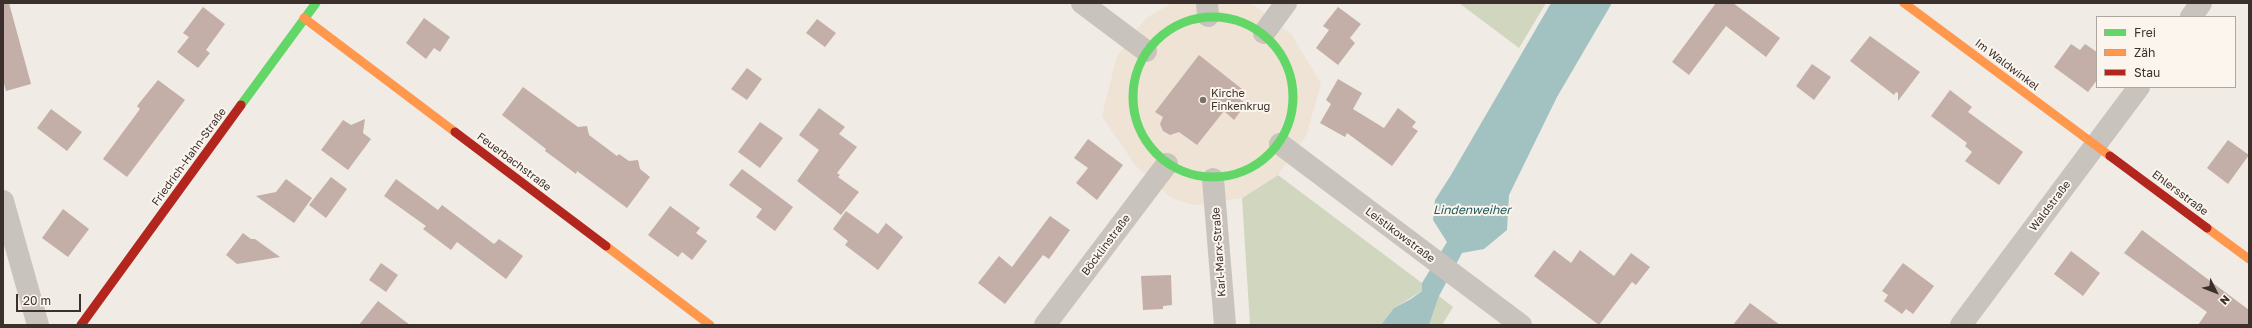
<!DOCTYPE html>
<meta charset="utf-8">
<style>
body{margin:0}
#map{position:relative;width:2252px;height:328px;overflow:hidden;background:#f0ebe5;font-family:"Golos Text",sans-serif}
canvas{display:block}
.frame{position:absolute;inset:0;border:4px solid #3b302b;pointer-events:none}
.legend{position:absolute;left:2096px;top:16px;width:140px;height:72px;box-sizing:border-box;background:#fbf5ee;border:1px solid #aea6a0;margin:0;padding:5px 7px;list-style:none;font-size:12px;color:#3b302b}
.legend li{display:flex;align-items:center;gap:8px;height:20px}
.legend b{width:20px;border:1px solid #aea6a0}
.north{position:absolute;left:2196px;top:272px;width:40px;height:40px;-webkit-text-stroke:3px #fbf5ee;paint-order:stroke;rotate:132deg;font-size:11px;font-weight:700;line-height:16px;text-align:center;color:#3b302b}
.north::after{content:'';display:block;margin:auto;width:14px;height:18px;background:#3b302b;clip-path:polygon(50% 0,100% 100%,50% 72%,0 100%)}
.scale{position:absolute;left:16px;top:294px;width:65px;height:18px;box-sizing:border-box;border:2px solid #3b302b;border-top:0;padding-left:5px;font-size:12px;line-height:14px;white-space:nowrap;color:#3b302b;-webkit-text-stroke:3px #fbf5ee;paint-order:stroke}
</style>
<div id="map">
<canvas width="2252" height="328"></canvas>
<div class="frame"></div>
<ul class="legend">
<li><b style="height:5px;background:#63d668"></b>Frei</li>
<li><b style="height:5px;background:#ff974d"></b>Zäh</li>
<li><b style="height:5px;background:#b3261e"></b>Stau</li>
</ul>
<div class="north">N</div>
<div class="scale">20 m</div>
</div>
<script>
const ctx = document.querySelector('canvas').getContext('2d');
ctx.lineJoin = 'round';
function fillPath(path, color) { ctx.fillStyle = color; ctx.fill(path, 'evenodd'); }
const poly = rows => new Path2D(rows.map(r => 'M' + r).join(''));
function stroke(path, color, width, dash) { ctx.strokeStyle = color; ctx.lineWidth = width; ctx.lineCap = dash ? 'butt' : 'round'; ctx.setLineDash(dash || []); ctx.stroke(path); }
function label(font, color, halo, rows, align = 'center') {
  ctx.font = font + ' "Golos Text",sans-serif'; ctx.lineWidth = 4; ctx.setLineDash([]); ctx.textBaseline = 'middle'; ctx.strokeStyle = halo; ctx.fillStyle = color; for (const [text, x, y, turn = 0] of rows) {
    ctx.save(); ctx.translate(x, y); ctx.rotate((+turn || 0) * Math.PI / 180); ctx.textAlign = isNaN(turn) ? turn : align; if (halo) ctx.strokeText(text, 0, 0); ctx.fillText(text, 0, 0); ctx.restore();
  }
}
fillPath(poly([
 [1459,3,1546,3,1519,48],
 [1278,175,1422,283,1422,291,1394,308,1381,325,1250,325,1242,198],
 [1439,296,1453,307,1442,325,1429,325]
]), '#d1d6bf');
fillPath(poly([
 [1172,3,1249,3,1254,5,1292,35,1321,84,1306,136,1278,175,1242,198,1194,205,1171,198,1135,165,1102,116,1117,56,1146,18]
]), '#eee3d5');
fillPath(poly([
 [1551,3,1612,3,1557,97,1509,195,1507,230,1484,249,1462,253,1439,296,1429,325,1381,325,1394,308,1411,299,1422,291,1422,283,1447,242,1433,220,1435,200,1451,175]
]), '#a1c2c1');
fillPath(poly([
 [3,3,9,3,31,84,6,91,3,80],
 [1716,3,1733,3,1780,38,1766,57,1726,26,1689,75,1672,62],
 [203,7,225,24,206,50,210,53,198,68,177,52,189,37,183,33],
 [1338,7,1361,24,1350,38,1355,43,1338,65,1316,48,1329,30,1323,26],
 [424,18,450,37,440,52,434,48,426,59,406,43],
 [817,19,836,33,825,47,806,33],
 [1870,36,1920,72,1898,101,1898,93,1896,92,1894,95,1850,61],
 [2071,44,2080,50,2085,44,2097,52,2097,80,2088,92,2054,67],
 [1199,55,1242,89,1237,97,1246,104,1234,120,1224,111,1197,145,1179,132,1170,135,1163,131,1160,124,1163,117,1155,112],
 [1812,64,1831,77,1814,100,1796,86],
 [747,68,762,79,747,100,731,89],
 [1338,79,1362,93,1353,109,1384,128,1398,108,1416,122,1412,127,1418,131,1392,166,1347,133,1345,137,1320,123,1331,104,1326,100],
 [158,80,185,100,127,177,103,159,140,109,137,106],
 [523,87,578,127,587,126,589,135,617,156,619,154,629,161,638,160,640,169,650,177,627,208,577,171,576,174,556,159,545,151,546,149,502,115],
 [1950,90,1972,107,1968,112,2023,152,1999,185,1965,161,1972,152,1965,146,1967,143,1931,116],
 [819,108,845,127,839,134,857,147,837,173,840,175,838,177,859,192,841,215,797,181,819,150,799,135],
 [51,109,82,132,67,151,37,128],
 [365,119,363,133,371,139,348,170,321,150,343,120,351,125],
 [760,122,783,138,760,168,738,152],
 [1088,139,1123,165,1097,200,1076,183,1088,168,1074,158],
 [2228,140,2249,155,2228,184,2207,168],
 [742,169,793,207,775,231,756,217,762,209,729,185],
 [331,177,347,189,326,218,309,205],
 [286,179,312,198,294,223,256,196,276,192],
 [396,179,438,210,442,205,494,244,499,239,523,256,506,279,457,242,451,250,423,229,426,226,384,196],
 [670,206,700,228,696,233,707,241,692,260,682,252,678,257,648,235],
 [63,209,89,229,68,257,42,238],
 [846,211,878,234,886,223,903,237,878,270,845,245,848,241,833,229],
 [1050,216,1070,230,1049,259,1043,255,1005,304,978,283,999,256,1012,267],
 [2142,230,2249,310,2249,325,2198,325,2207,312,2124,253],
 [243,233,251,239,255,239,280,257,237,264,226,255],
 [1554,250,1571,263,1580,250,1614,276,1631,253,1650,267,1636,285,1632,282,1599,325,1534,276],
 [2071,251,2100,273,2083,296,2054,274],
 [381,263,398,275,386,292,369,280],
 [1903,263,1934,286,1913,314,1906,309,1902,314,1884,301,1888,295,1882,291],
 [1171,275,1172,305,1163,306,1163,309,1143,310,1141,276],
 [378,301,410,325,359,325],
 [1750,303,1780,325,1733,325]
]), '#c3afa7');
stroke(poly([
 [1082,3,1146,51],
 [1207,3,1208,16],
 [2191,17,2201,3],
 [1264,33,1286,3],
 [1280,144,1521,325],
 [1213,179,1225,325],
 [3,201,38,325],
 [1045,325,1167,164],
 [1961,325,2139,87]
]), '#c9c3be', 22);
stroke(poly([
 '1133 97a80 80 0 1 1 160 0a80 80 0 1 1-160 0Z',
 [241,105,316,3]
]), '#63d668', 9);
stroke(poly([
 [1904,3,2110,156],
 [304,18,455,132],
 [2207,228,2249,259],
 [606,246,710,325]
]), '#ff974d', 9);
stroke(poly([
 [455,132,606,246],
 [2110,156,2207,228],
 [81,325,241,105]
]), '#b3261e', 9);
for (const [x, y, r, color] of [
 [1203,100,4,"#7a716c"]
]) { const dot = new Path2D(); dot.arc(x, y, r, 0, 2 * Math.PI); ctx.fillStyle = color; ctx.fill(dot); stroke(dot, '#fbf5ee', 1.5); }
label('11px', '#3b302b', '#fbf5ee', [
 ["Im Waldwinkel",2007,65,37],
 ["Friedrich-Hahn-Straße",189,157,-54],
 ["Feuerbachstraße",514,162,37],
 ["Ehlersstraße",2180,193,37],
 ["Waldstraße",2050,206,-53],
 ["Leistikowstraße",1400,235,37],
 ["Böcklinstraße",1106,245,-53],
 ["Karl-Marx-Straße",1219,252,-94]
]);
label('11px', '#3b302b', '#fbf5ee', [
 ["Kirche",1211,94],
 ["Finkenkrug",1211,107]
], 'left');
label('italic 12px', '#1f5a5e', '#fbf5ee', [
 ["Lindenweiher",1472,210]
]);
</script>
